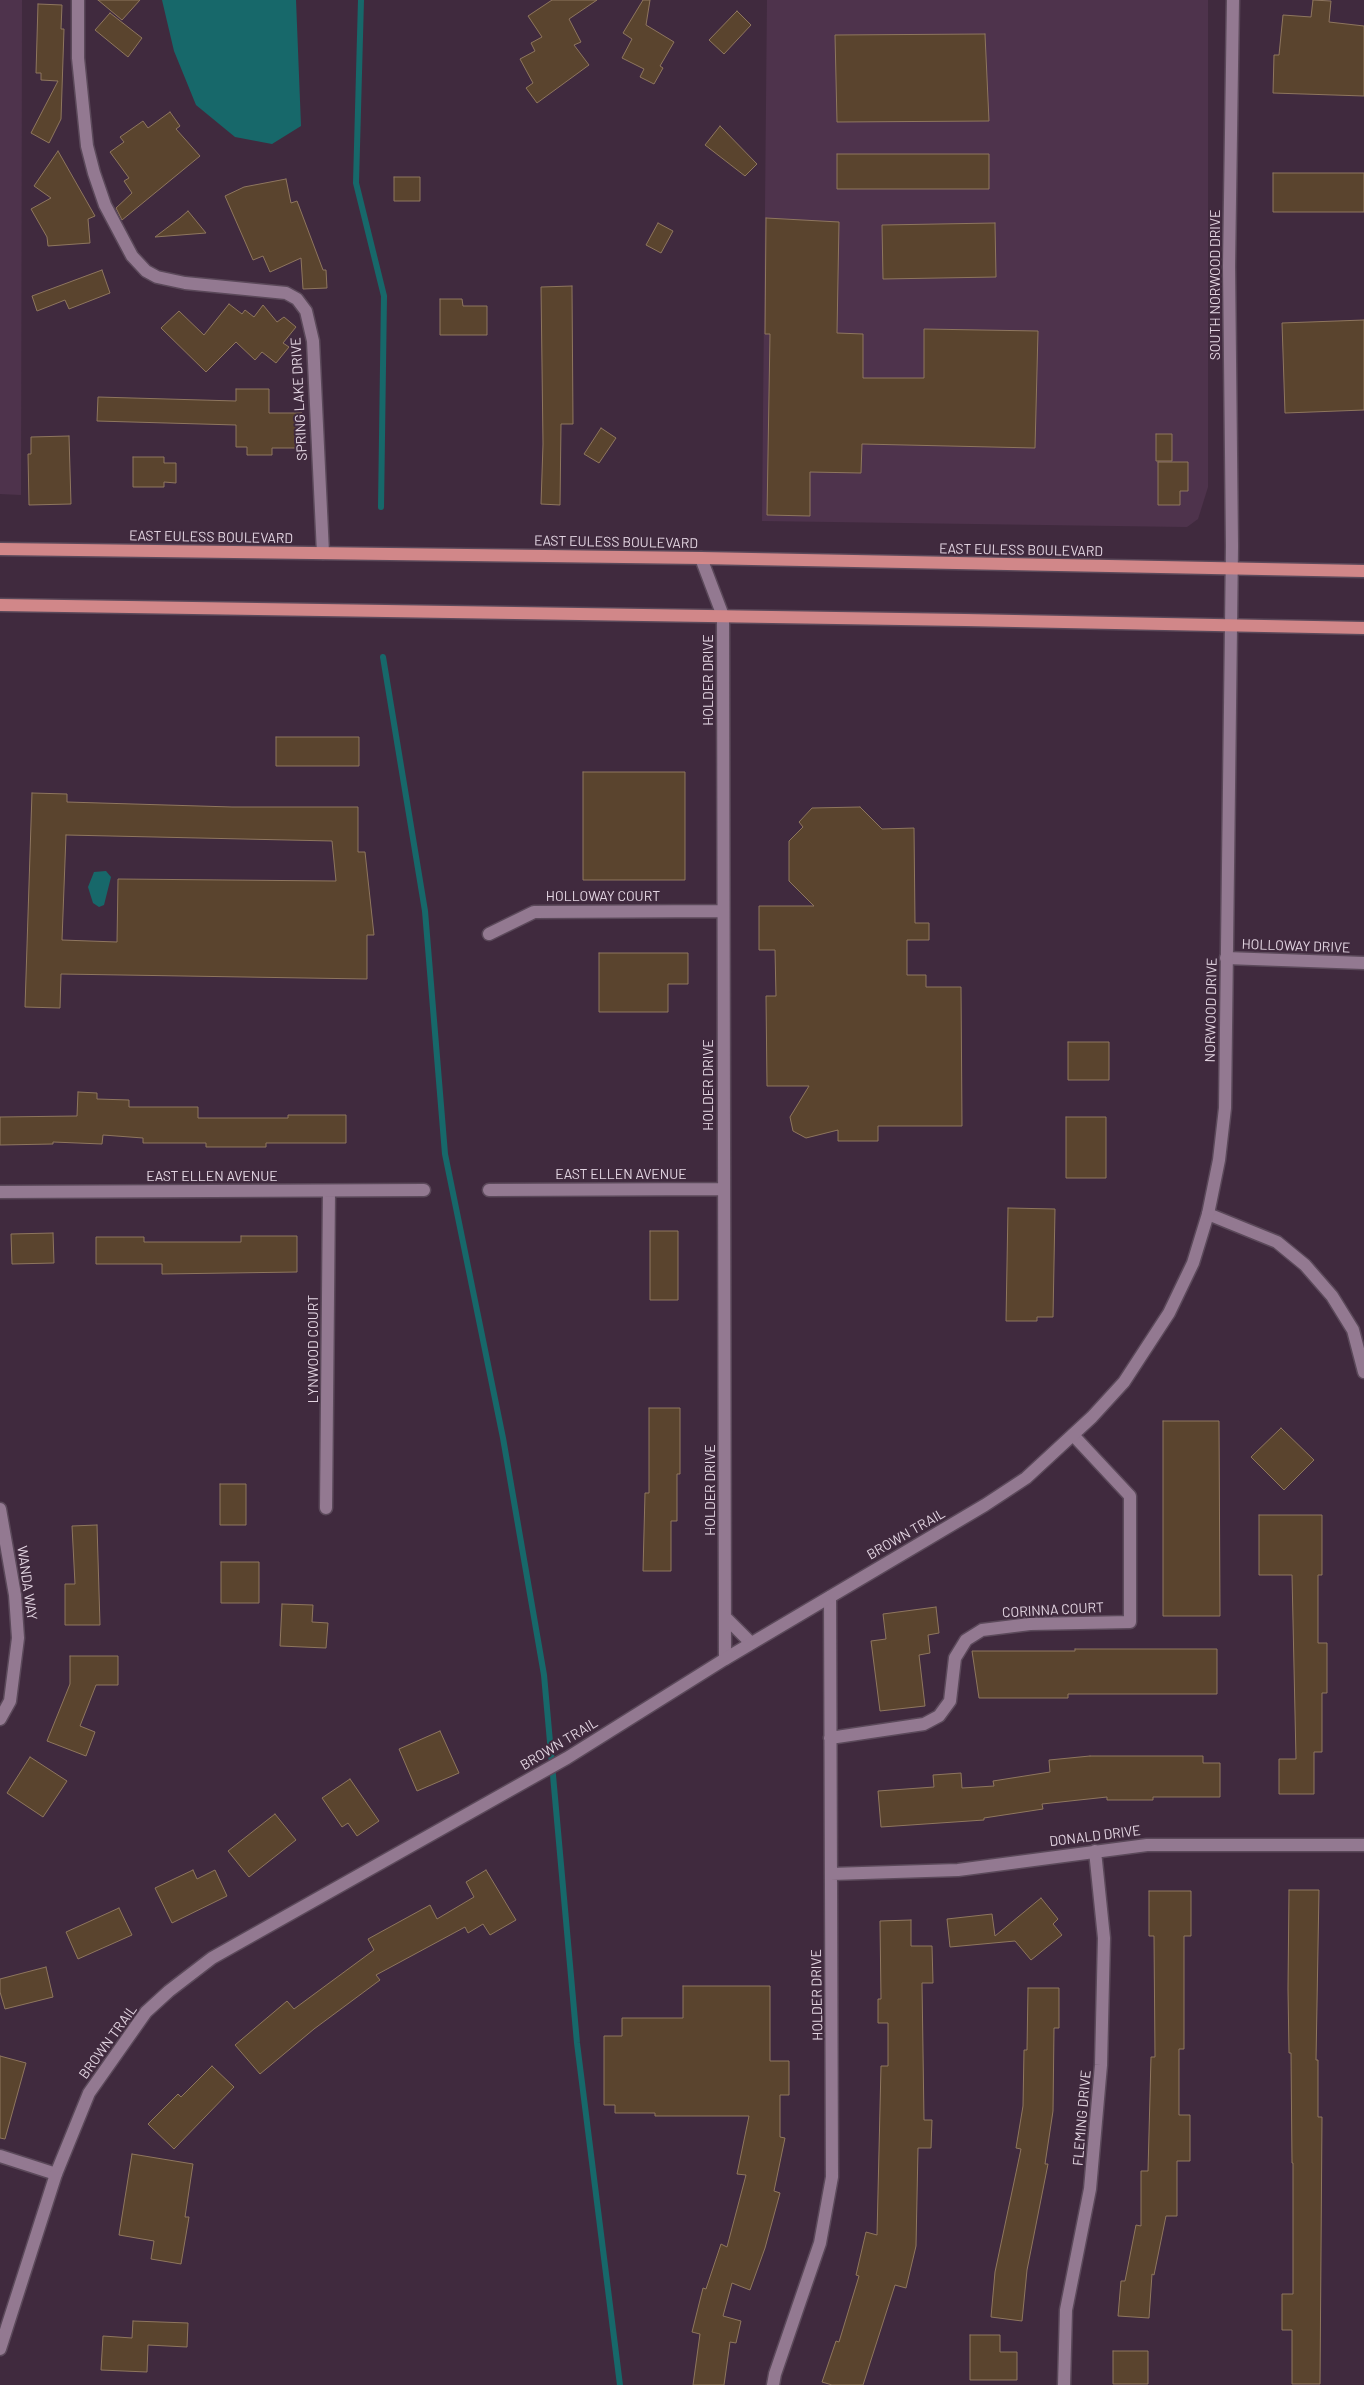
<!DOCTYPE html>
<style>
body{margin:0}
canvas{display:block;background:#402a3e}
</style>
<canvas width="1364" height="2385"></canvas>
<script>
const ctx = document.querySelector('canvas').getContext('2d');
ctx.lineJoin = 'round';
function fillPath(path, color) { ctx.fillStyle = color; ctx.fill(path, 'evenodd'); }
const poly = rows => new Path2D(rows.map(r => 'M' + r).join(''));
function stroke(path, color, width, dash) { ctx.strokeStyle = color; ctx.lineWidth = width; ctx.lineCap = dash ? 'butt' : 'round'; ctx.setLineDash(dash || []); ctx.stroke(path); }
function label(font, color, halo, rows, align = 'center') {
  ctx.font = font + ' Barlow,sans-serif'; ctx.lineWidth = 4; ctx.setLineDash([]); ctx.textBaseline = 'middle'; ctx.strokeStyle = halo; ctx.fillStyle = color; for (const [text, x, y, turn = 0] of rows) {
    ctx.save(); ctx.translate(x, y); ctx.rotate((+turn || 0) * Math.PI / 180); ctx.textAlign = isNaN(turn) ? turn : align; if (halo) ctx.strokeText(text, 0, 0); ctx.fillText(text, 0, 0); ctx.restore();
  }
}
fillPath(poly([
 [0,0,22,0,21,495,0,494],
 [767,0,1208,0,1208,487,1198,519,1187,527,762,521]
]), '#4e334c');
fillPath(poly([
 [162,0,296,0,301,126,272,144,235,137,196,105,174,51],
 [106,871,111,877,104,905,99,907,93,903,88,887,94,872]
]), '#17686a');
stroke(poly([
 [361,0,356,183,384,296,381,507],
 [383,657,425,911,445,1154,503,1438,544,1675,577,2043,620,2385]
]), '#17686a', 6);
const building = poly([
 [98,0,140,0,122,20,98,0],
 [552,0,597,0,569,19,581,42,574,45,589,65,537,103,526,88,533,83,520,59,535,51,531,43,542,37,528,16,552,0],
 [643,0,650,0,646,25,674,42,660,66,663,68,654,84,640,77,644,69,622,58,632,39,623,33,643,0],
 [1313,0,1331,1,1329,22,1364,26,1364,96,1273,93,1274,55,1279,55,1283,15,1311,17,1313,0],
 [38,4,62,5,61,29,64,29,61,119,49,143,31,133,58,81,41,80,41,73,36,73,38,4],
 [737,11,751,25,724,54,709,40,737,11],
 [110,13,142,38,128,57,95,30,110,13],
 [985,34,989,121,837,122,835,35,985,34],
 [170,112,180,126,176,129,200,156,122,220,116,208,132,193,124,181,129,178,110,152,124,142,120,137,143,121,148,128,170,112],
 [720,126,757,164,745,176,705,145,720,126],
 [58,151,95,216,88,219,90,243,48,246,47,237,31,209,51,198,34,186,58,151],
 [837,154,989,154,989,189,837,189,837,154],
 [1273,173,1364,173,1364,212,1273,212,1273,173],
 [394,177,420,177,420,201,394,201,394,177],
 [286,179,291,203,297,201,323,270,326,270,327,288,303,289,301,258,270,272,263,256,253,260,225,196,244,187,286,179],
 [188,211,206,233,155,237,180,218,188,211],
 [766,218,839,222,837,333,863,334,863,378,924,378,924,329,1038,331,1035,448,862,444,861,473,810,472,810,516,767,515,770,334,765,334,766,218],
 [658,223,673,231,661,253,646,245,658,223],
 [995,223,996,277,883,279,882,225,995,223],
 [102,270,110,293,69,309,65,300,37,311,32,296,102,270],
 [572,286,573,424,561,424,560,505,541,504,543,444,541,287,572,286],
 [440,299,462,299,463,306,487,306,487,335,440,335,440,299],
 [229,304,242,314,245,310,254,317,263,305,277,322,284,317,296,327,283,343,289,347,276,363,262,352,255,360,236,342,206,372,161,328,179,311,204,335,229,304],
 [1364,320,1364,410,1285,413,1282,323,1364,320],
 [236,389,269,389,269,413,302,413,302,448,272,448,272,455,247,455,247,447,236,447,236,425,97,421,98,397,236,401,236,389],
 [601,428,616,438,599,463,584,454,601,428],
 [1156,434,1172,434,1172,461,1156,461,1156,434],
 [69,436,71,504,29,505,28,454,31,454,31,437,69,436],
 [133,457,164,457,164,463,176,463,176,483,164,482,164,487,133,487,133,457],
 [1158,462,1188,462,1188,491,1180,491,1180,505,1158,505,1158,462],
 [276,737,359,737,359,766,276,766,276,737],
 [583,772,685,772,685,880,583,880,583,772],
 [32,793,67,794,67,802,232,807,358,807,358,852,365,852,374,935,367,935,367,979,61,974,60,1008,25,1007,32,793],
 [66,835,332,841,336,881,118,879,117,942,62,940,66,835],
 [860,807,882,829,914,828,915,923,929,923,929,940,907,940,907,975,926,975,926,987,961,987,962,1126,878,1126,878,1141,838,1141,838,1130,806,1138,793,1131,790,1117,809,1086,767,1086,766,996,776,996,775,950,759,950,759,906,814,906,789,881,789,841,803,827,799,822,812,808,860,807],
 [599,953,688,953,688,984,668,984,668,1012,599,1012,599,953],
 [1068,1042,1109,1042,1109,1080,1068,1080,1068,1042],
 [78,1092,97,1093,97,1099,129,1100,129,1107,198,1107,198,1118,288,1118,288,1115,346,1115,346,1143,266,1143,266,1147,206,1147,206,1143,143,1143,143,1138,103,1135,102,1144,53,1142,53,1144,0,1145,0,1117,77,1116,78,1092],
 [1066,1117,1106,1117,1106,1178,1066,1178,1066,1117],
 [1008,1208,1055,1209,1053,1317,1037,1317,1037,1321,1006,1321,1008,1208],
 [650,1231,678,1231,678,1300,650,1300,650,1231],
 [53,1233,54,1263,12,1264,11,1234,53,1233],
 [241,1236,297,1236,297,1272,162,1274,162,1264,96,1264,96,1237,144,1237,144,1242,241,1242,241,1236],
 [649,1408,680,1408,680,1474,677,1474,677,1521,671,1521,671,1571,643,1571,645,1493,649,1493,649,1408],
 [1163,1421,1219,1421,1220,1616,1163,1616,1163,1421],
 [1281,1428,1314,1460,1284,1490,1251,1457,1281,1428],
 [220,1484,246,1484,246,1525,220,1525,220,1484],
 [1259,1515,1322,1515,1322,1575,1318,1575,1318,1643,1327,1643,1327,1693,1322,1693,1322,1752,1314,1752,1314,1794,1279,1794,1279,1759,1296,1759,1292,1575,1259,1575,1259,1515],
 [97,1525,100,1625,65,1625,65,1584,75,1584,72,1526,97,1525],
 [221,1562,259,1562,259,1603,221,1603,221,1562],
 [282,1604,313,1605,312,1622,328,1623,326,1648,280,1646,282,1604],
 [936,1607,939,1633,928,1635,930,1653,919,1655,925,1706,880,1711,871,1641,886,1639,883,1614,936,1607],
 [1075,1649,1217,1649,1217,1694,1068,1694,1068,1698,979,1698,972,1651,1075,1651,1075,1649],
 [70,1656,118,1656,118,1685,96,1685,80,1726,95,1732,86,1756,47,1741,70,1684,70,1656],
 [440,1731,459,1773,417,1791,399,1749,440,1731],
 [1090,1756,1203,1756,1203,1763,1220,1763,1220,1797,1153,1797,1153,1800,1107,1800,1107,1797,1042,1804,1043,1809,984,1818,984,1820,881,1827,878,1791,934,1787,933,1775,961,1773,962,1788,994,1786,993,1781,1050,1772,1049,1760,1090,1756],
 [30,1757,67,1781,43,1817,7,1793,30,1757],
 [350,1779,379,1821,357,1836,348,1823,342,1827,322,1798,350,1779],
 [275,1814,296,1840,249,1877,228,1851,275,1814],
 [193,1870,197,1879,215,1870,227,1896,172,1923,155,1888,193,1870],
 [486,1870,516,1920,490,1935,483,1924,468,1933,465,1927,376,1975,380,1980,314,2029,260,2074,235,2045,287,2001,294,2009,374,1950,368,1939,430,1905,437,1919,474,1897,466,1882,486,1870],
 [1289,1890,1319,1890,1316,2060,1318,2060,1318,2117,1322,2117,1320,2384,1292,2384,1292,2330,1282,2330,1282,2294,1293,2294,1293,2163,1292,2163,1291,2053,1289,2053,1288,1989,1289,1890],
 [1149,1891,1191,1891,1191,1936,1184,1936,1184,2049,1179,2049,1179,2115,1190,2115,1190,2161,1177,2161,1177,2216,1166,2216,1154,2275,1152,2274,1149,2318,1118,2316,1121,2281,1125,2281,1136,2225,1141,2226,1141,2171,1148,2171,1151,2057,1155,2057,1154,1936,1149,1936,1149,1891],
 [1041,1898,1058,1919,1053,1924,1062,1935,1031,1960,1015,1941,950,1947,947,1919,992,1914,995,1936,1041,1898],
 [119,1908,132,1935,78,1959,66,1932,119,1908],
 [911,1920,911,1946,932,1946,933,1983,922,1983,924,2120,932,2120,931,2148,918,2148,916,2246,906,2288,895,2285,863,2385,832,2385,822,2382,836,2341,839,2342,859,2276,856,2275,866,2232,877,2235,881,2066,888,2066,888,2023,878,2023,878,1999,881,1999,880,1921,911,1920],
 [46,1967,53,1997,5,2009,0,1992,0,1979,46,1967],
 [683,1986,770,1986,770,2061,789,2061,789,2095,780,2095,780,2137,785,2138,774,2191,780,2193,765,2248,750,2290,732,2283,723,2316,741,2321,736,2343,730,2342,724,2385,693,2385,700,2334,692,2332,703,2288,706,2289,721,2244,727,2247,746,2175,737,2174,749,2116,655,2116,655,2113,615,2113,615,2105,604,2105,604,2036,622,2036,622,2018,683,2018,683,1986],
 [1028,1988,1059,1988,1059,2028,1054,2028,1053,2111,1045,2164,1048,2164,1027,2270,1022,2321,991,2317,995,2272,1021,2149,1016,2148,1023,2106,1024,2050,1027,2050,1028,1988],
 [0,2056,26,2063,5,2139,0,2138,0,2056],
 [212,2066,234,2087,174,2149,148,2124,178,2094,181,2097,212,2066],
 [132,2154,193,2164,185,2217,189,2217,181,2264,151,2259,154,2241,119,2235,132,2154],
 [133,2321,188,2323,187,2347,148,2345,147,2372,101,2370,103,2336,132,2338,133,2321],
 [970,2335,1000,2335,1000,2352,1017,2352,1017,2380,970,2380,970,2335],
 [1113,2351,1148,2351,1148,2384,1113,2384,1113,2351]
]);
fillPath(building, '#5a442e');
stroke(building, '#8e765e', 1);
const minor = poly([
 [78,0,78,58,87,146,94,173,105,205,132,256,146,271,157,277,185,283,286,293,297,299,306,311,313,341,323,553],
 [701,558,723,616,725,1659],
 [489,934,534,912,722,911],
 [1226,958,1364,963],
 [489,1190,724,1189],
 [0,1192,424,1190],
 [326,1508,329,1191],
 [0,1509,15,1595,18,1638,10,1701,0,1719],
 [725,1617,751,1643],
 [830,1738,924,1724,939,1716,950,1701,955,1658,966,1640,982,1630,1030,1624,1130,1622,1130,1496,1073,1435],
 [831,1874,958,1870,1147,1845,1364,1845],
 [0,2156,56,2174],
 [773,2385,775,2374,820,2243,832,2177,830,1597],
 [1064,2385,1066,2310,1090,2189,1101,2065,1104,1938,1095,1851]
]);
const tertiary = poly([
 [1208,1214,1277,1242,1305,1265,1332,1296,1353,1330,1364,1372]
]);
const secondary = poly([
 [0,2349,56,2174,89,2093,146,2012,169,1991,212,1958,567,1758,725,1659,985,1505,1026,1478,1092,1417,1124,1382,1169,1313,1193,1263,1208,1214,1219,1160,1225,1108,1232,546,1229,266,1233,0]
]);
const primary = poly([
 [0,549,701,558,1364,571],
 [0,605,965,620,1364,628]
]);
stroke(minor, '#5b495a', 15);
stroke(tertiary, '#5b495a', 15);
stroke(secondary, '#5b495a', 15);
stroke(primary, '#5b495a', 15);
stroke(minor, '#937991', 12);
stroke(tertiary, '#937991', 12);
stroke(secondary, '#937991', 12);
stroke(primary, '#d18789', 12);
label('14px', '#e3d5e2', '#402a3e', [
 ["SOUTH NORWOOD DRIVE",1215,285,-90],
 ["SPRING LAKE DRIVE",299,399,-93],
 ["EAST EULESS BOULEVARD",211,537,1],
 ["EAST EULESS BOULEVARD",616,542,1],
 ["EAST EULESS BOULEVARD",1021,550,1],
 ["HOLDER DRIVE",708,680,-90],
 ["HOLLOWAY COURT",603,896],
 ["HOLLOWAY DRIVE",1296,946,2],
 ["NORWOOD DRIVE",1211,1010,-89],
 ["HOLDER DRIVE",708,1085,-90],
 ["EAST ELLEN AVENUE",621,1174],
 ["EAST ELLEN AVENUE",212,1176],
 ["LYNWOOD COURT",313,1349,-90],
 ["HOLDER DRIVE",710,1490,-90],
 ["BROWN TRAIL",906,1534,-30],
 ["WANDA WAY",27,1583,82],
 ["CORINNA COURT",1053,1610,-3],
 ["BROWN TRAIL",559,1744,-31],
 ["DONALD DRIVE",1095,1836,-7],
 ["HOLDER DRIVE",817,1995,-91],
 ["BROWN TRAIL",108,2042,-54],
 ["FLEMING DRIVE",1082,2118,-85]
]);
</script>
